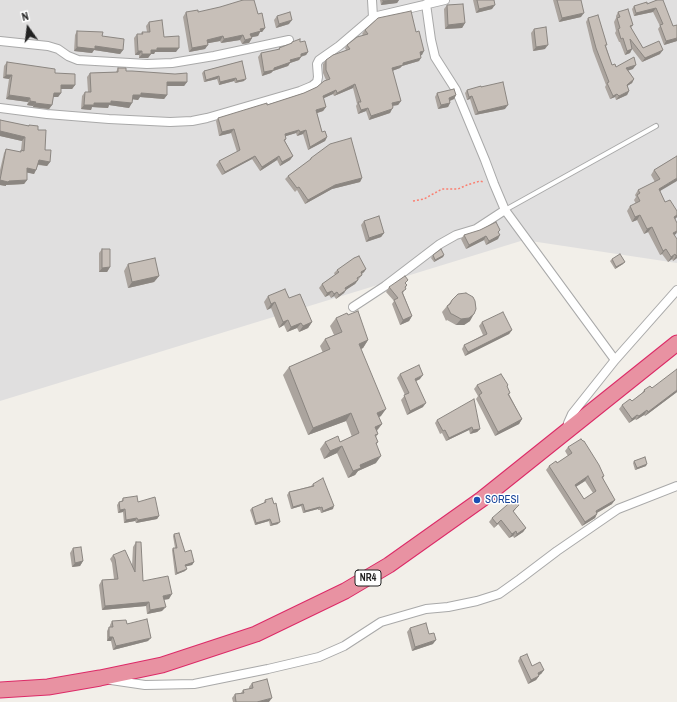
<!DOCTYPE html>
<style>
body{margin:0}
#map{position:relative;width:677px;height:702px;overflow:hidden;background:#f2efe9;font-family:"Archivo Narrow",sans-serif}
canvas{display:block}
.north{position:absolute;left:8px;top:8px;width:40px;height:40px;-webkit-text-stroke:3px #fff;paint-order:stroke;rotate:346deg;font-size:11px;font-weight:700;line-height:16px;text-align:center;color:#222}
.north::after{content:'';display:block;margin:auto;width:14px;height:18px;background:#222;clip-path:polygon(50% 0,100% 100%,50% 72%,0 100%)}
</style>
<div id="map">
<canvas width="677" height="702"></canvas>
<div class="north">N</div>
</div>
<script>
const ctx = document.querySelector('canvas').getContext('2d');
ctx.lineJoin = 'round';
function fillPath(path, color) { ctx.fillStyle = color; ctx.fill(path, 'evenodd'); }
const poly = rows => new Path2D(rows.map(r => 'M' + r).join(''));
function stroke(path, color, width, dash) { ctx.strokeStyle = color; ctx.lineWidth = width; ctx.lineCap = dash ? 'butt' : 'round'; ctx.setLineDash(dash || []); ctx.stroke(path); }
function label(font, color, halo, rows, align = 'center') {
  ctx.font = font + ' "Archivo Narrow",sans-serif'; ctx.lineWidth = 3; ctx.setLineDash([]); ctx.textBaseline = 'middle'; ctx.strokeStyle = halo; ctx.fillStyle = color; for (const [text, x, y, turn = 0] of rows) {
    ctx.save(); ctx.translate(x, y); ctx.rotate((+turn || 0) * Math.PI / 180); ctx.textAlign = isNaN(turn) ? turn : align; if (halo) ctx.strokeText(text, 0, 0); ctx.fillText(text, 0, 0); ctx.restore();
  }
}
fillPath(poly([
 [0,0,677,0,677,263,524,240,0,401]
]), '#e0dfdf');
const lane = poly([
 [505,210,656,126]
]);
const street = poly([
 [372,0,373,17],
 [426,4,431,40,435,57,456,90,485,160,494,184,505,210,615,360],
 [0,41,48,46,58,49,68,56,78,60,147,64,172,63,214,56,289,40],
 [0,108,47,114,109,119,170,122,192,121,207,118,300,91,312,86,317,82,318,77,317,64,319,60,339,46,373,17,445,0],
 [353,307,385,286,440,244,456,235,476,229,505,210],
 [567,430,568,423,572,414,615,360,677,290],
 [111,680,145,685,194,684,268,669,319,657,344,646,381,622,426,609,448,607,477,601,499,594,520,579,557,551,618,509,677,486]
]);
const highway = poly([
 [0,690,48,687,100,678,162,665,256,634,345,591,389,565,482,499,677,343]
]);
stroke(lane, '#a9a9a9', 6);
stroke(street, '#a9a9a9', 10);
stroke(highway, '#dc2a67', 17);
stroke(poly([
 [413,201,424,199,442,189,458,189,467,185,480,181,484,182]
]), '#fa8072', 1.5, [2, 2]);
stroke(lane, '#fff', 4);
stroke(street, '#fff', 8);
stroke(highway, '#e892a2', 15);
fillPath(poly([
 [380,0,399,0,397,3,381,5],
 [473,0,494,0,492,9,476,13],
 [553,0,581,0,581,17,559,22],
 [657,0,677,41,664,45,658,29,660,26,653,12,634,16,632,9,634,6,647,4],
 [447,5,465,23,462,28,445,29,444,9],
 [186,12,198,12,258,14,265,28,262,32,260,32,258,36,251,37,252,38,249,43,242,44,240,40,221,43,220,41,208,43,205,49,189,52,183,17],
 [618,12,633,25,631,28,643,48,660,54,642,62,632,49,630,53,625,55,620,42,619,42,615,33,616,31,614,22,616,18,616,16],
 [277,16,289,24,276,28,274,20],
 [588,18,606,46,612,65,616,67,633,69,628,70,634,79,632,83,627,86,629,91,627,95,616,100,615,97,610,99,605,87,606,85,593,51,586,22],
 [149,22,164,37,176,52,155,52,154,54,151,54,148,58,139,58,139,55,135,55,134,38,137,34,141,34,142,32,147,32,146,26],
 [534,29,545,49,533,51,531,33],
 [365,30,416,32,422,55,421,55,419,61,402,66,400,68,392,71,401,101,398,105,393,106,393,107,390,113,369,120,366,111,358,114,356,106,357,104,353,88,334,96,333,94,323,98,326,107,323,111,317,113,322,132,327,137,325,141,308,150,303,134,297,136,296,133,286,136,286,139,285,141,293,156,290,160,280,166,277,160,260,171,252,159,222,175,216,165,219,161,237,152,231,133,219,136,216,121,218,118,267,105,304,93,317,87,326,80,323,73,323,64,326,60,346,50,345,48,347,45,363,35,362,34],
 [77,31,102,36,123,50,120,54,94,50,92,53,74,51,75,35],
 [292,42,300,42,308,52,306,55,301,57,299,60,290,63,288,66,273,71,271,73,262,76,258,57,261,53,278,50,279,48,291,44],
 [242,61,244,81,235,83,234,81,219,85,217,79,204,82,202,73,204,71],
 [7,62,55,73,75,85,72,89,61,89,61,93,58,97,53,97,52,105,49,109,33,107,33,106,27,105,28,102,6,99,9,79,3,78,4,66],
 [118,68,126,71,187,82,184,86,167,86,167,95,164,99,140,97,138,100,133,99,129,108,109,105,108,108,92,107,91,110,81,109,82,96,85,92,88,92,87,77,90,73,116,72],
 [481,87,505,109,475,115,470,99,467,100,465,93,467,90],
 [437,93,456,95,454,99,450,101,450,103,448,107,438,109,435,97],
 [0,120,28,126,29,125,38,130,50,162,47,166,38,165,34,174,27,172,27,180,24,184,6,185,6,186,0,185,0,170,4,153,6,149,20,152,21,150,22,141,0,136],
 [677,156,660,192,665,202,677,211,677,217,675,219,677,223,677,233,674,235,677,258,673,261,672,259,668,262,662,254,660,255,648,232,644,234,637,220,632,222,627,211,630,206,636,204,634,200,636,197,635,195,638,190,655,182,651,175,654,170],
 [311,158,362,178,360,182,332,189,305,204,297,190,295,192,285,179,288,176,309,161],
 [364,221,384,233,381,237,366,242,361,225],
 [499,233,498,239,486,245,484,240,466,249,461,239,464,235],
 [102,249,110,267,107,272,99,272,99,253],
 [433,255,444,255,443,257,434,262,431,258],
 [612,259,623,264,615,269,610,261],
 [128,264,159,276,154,282,128,288,124,271],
 [366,269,364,272,362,274,362,275,355,284,346,289,344,293,336,299,334,296,331,298,329,295,325,297,319,288,322,284,335,275,334,273,337,270],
 [406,284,407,285,403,293,412,316,409,321,400,325,392,304,394,301,386,292,389,287],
 [268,296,289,298,312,322,308,328,299,332,297,328,287,332,284,325,279,328,271,308,267,310,264,302],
 [452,300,470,321,464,325,456,325,447,320,446,321,442,312],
 [348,315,368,340,363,348,361,349,381,416,379,417,382,424,377,431,378,434,376,437,378,442,376,445,376,463,358,471,355,475,348,478,337,453,324,459,320,449,325,442,340,442,352,437,346,421,308,435,283,375,289,367,323,353,320,346,325,339,334,335,330,326,336,318],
 [482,322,512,330,509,334,465,356,462,349,464,345,483,335,479,326],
 [400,374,420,379,416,381,423,407,407,415,401,400,405,395,397,378],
 [477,385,508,385,507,387,509,394,522,419,519,424,495,436,476,399,478,396,474,389],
 [652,388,677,392,645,416,644,415,636,420,635,419,629,423,619,409,622,405,632,401,642,393,644,390],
 [437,420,480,429,477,432,470,434,469,430,446,441,442,433,440,434,435,423],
 [568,447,604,476,603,478,612,504,597,513,595,518,582,526,546,470,549,466,557,463,568,456,565,451],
 [585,481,593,493,584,499,576,487],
 [634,461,646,466,635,470,633,463],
 [313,484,333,509,321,513,320,510,318,510,318,509,303,513,301,506,291,509,287,495,289,492,311,486],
 [123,498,138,502,159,516,157,519,136,523,135,521,124,523,123,512,118,513,117,505,119,502,121,502],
 [265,500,278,524,270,526,269,521,255,525,250,510,252,508,264,503,264,502],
 [516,509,513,512,526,528,523,532,514,538,513,536,509,538,498,524,494,528,489,522,492,518],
 [174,534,185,552,194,562,192,565,186,566,185,571,175,575,172,550,173,548,175,548,173,536],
 [136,542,143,581,169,599,164,600,162,611,147,614,146,606,102,610,99,585,102,580,114,579,112,563,110,559,113,555,132,566,133,547],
 [73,548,83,561,80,566,72,567,70,553],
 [112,621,127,624,148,641,113,650,111,641,107,641,107,631,109,627,110,627,110,625],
 [410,628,429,634,433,644,412,651,407,632],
 [520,657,532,666,544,670,541,674,539,675,539,676,536,680,528,684,518,661],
 [252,683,269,702,233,702,232,698,235,694,241,693,243,690,249,689,249,687]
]), '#aba49e');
fillPath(poly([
 [395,0,399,0,397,3,381,5,383,1],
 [495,5,492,9,476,13,479,9],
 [656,8,653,12,634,16,636,13],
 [584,13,581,17,559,22,562,18],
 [292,20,289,24,276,28,279,24],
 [465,23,462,28,445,29,448,25],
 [265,28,262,32,260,32,258,36,247,38,250,34,260,29],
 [243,35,240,40,221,43,224,39],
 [223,36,220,41,204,44,207,40],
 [252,38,249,43,242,44,245,40],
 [677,38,677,41,664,45,666,41],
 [208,45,205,49,189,52,192,48],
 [548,45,545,49,533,51,536,47],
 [95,46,123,50,120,54,94,50,92,53,74,51,77,47],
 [157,48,179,48,176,52,155,52,154,54,151,54,148,58,139,58,142,54,151,50],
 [632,49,630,53,625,55,627,51],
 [663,50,660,54,642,62,645,58],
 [138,51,142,51,139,55,135,55],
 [424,51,422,55,418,56,420,52],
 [308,52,306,55,298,57,301,54],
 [301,57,299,60,290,63,288,66,273,71,271,73,262,76,264,72,290,60],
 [421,58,419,61,402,66,400,68,389,72,392,68,403,63],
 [636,65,633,69,624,72,626,68],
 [6,75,12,75,9,79,3,78],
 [219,76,217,79,204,82,206,80],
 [236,78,234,81,219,85,220,82],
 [246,79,244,81,235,83,237,81],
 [634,79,632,83,624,88,627,85],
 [167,82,187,82,184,86,164,86],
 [355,84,353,88,334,96,337,93],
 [61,85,75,85,72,89,58,89],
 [336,90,333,94,320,100,323,96],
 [629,91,627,95,616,100,619,96],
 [54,93,61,93,58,97,51,97],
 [141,93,167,95,164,99,140,97,138,100,130,99,133,95],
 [617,94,615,97,610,99,613,96],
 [9,95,30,98,28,102,6,99],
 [456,95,454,99,446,102,449,98],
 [472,96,470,99,467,100,469,97],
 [30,101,36,102,33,106,27,105],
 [111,101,132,103,129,108,109,105,108,108,92,107,91,110,81,109,84,105,94,103],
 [401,101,398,105,389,106,392,103],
 [35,103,52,105,49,109,33,107],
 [450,103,448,107,438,109,441,105],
 [508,105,505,109,475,115,478,112],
 [326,107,323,111,314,114,316,110],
 [368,108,366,111,358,114,361,110],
 [392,109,390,113,369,120,371,116],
 [234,129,231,133,219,136,222,132],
 [299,130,296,133,283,137,285,134],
 [306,130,303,134,297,136,300,132],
 [0,131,25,137,22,141,0,136],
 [327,137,325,141,308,150,310,147],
 [255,156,252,159,222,175,225,172],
 [279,156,277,160,260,171,262,167],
 [293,156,290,160,280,166,282,162],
 [39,160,50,162,47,166,36,164],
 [27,168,36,170,34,174,24,172],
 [362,178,360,182,332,189,305,204,308,200,335,185],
 [677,178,677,181,655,194,659,189],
 [0,180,9,181,27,180,24,184,6,185,6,186,0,185],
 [640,215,637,220,632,222,635,217],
 [677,215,677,217,675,219,670,222,674,217],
 [652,227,648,232,644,234,647,229],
 [677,231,676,234,669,238,673,233],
 [384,233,381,237,366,242,369,238],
 [500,235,498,239,486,245,489,241],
 [486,236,484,240,466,249,469,245],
 [666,249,662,254,660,255,663,251],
 [675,254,672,259,668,262,671,257],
 [444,255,443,257,434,262,435,260],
 [677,255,677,258,673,261,676,256],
 [625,262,623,264,615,269,616,267],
 [110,267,107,272,99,272,102,268],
 [366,269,364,272,358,276,361,272],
 [159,276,154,282,128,288,132,282],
 [358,280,355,284,343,292,345,288],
 [346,290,344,293,336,299,339,295],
 [332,291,329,295,325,297,327,293],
 [337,292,334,296,331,298,334,294],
 [275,302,271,308,267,310,271,304],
 [474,314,470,321,464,325,456,325,461,319],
 [412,316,409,321,400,325,403,320],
 [288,320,284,325,279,328,283,322],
 [312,322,308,328,299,332,303,326],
 [301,323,297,328,287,332,291,327],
 [512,330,509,334,465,356,468,352],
 [368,340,363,348,354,352,359,344],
 [423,375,420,379,412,383,415,379],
 [677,390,677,392,645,416,648,412],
 [426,403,423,407,407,415,410,411],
 [386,409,381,416,372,420,377,413],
 [647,410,644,415,636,420,639,416],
 [351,413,346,421,308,435,313,428],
 [637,415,635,419,629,423,632,419],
 [522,419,519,424,495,436,498,432],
 [382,424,376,431,375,427],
 [472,427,469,430,446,441,449,438],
 [480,429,477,432,470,434,473,430],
 [342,446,337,453,324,459,330,451],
 [381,456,376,463,358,471,355,475,348,478,353,471,360,465],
 [647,464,646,466,635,470,637,468],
 [588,476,585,481,572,489,575,485],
 [615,500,612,504,593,515,596,511],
 [303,504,301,506,291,509,293,507],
 [334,506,333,509,321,513,323,511],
 [320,507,318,509,303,513,305,511],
 [125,509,123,512,118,513,120,510],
 [597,514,595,518,582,526,585,522],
 [159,516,157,519,136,523,138,520],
 [137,518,135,521,124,523,126,520],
 [270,519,269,521,255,525,256,523],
 [501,520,498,524,494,528,497,524],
 [280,522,278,524,270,526,272,524],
 [526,528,523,532,514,538,517,534],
 [516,531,513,536,509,538,512,534],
 [83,561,80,566,72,567,75,563],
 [194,562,192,565,184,567,185,565],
 [187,569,185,571,175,575,177,573],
 [172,594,169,599,160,600,163,596],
 [149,602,146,606,102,610,105,606],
 [166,607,162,611,147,614,150,610],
 [109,637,113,637,111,641,107,641],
 [151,638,148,641,113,650,116,646],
 [436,640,433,644,412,651,415,647],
 [544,670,541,674,535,677,538,673],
 [539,676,536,680,528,684,531,680],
 [272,698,269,702,257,702]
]), '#8b8681');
const building = poly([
 [243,0,254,0,258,14,262,13,265,28,260,29,261,31,250,34,252,38,245,40,243,35,224,39,223,36,207,40,208,45,192,48,186,12,198,10,198,12,220,7,243,0],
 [383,0,395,0,383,1,383,0],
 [477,0,494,0,495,5,479,9,477,0],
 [557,0,581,0,584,13,562,18,557,0],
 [657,0,663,0,673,26,677,25,677,38,666,41,660,25,663,24,656,8,636,13,634,6,647,2,647,4,657,0],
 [463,4,465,23,448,25,447,5,463,4],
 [628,9,633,25,630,26,643,48,659,41,663,50,645,58,630,39,632,49,627,51,623,38,621,39,618,29,620,28,617,18,620,17,618,12,628,9],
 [411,11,416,32,419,31,424,51,420,52,421,58,403,63,403,65,392,68,401,101,392,103,393,107,392,109,371,116,368,108,361,110,358,102,361,102,355,84,337,93,336,90,323,96,326,107,316,110,322,132,325,131,327,137,310,147,306,130,300,132,299,130,285,134,286,139,284,140,293,156,282,162,279,156,262,167,255,156,225,172,219,161,240,150,234,129,222,132,218,118,267,103,267,105,304,93,317,87,324,81,330,79,326,70,326,60,333,55,350,49,347,45,357,37,368,34,365,30,378,18,411,11],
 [290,12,292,20,279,24,277,16,290,12],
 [598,15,607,45,605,45,612,65,615,64,616,67,634,57,636,65,626,68,634,79,627,85,629,91,619,96,617,94,613,96,607,83,609,82,596,48,588,18,598,15],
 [162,20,164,37,179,36,179,48,157,48,157,50,151,50,151,54,142,54,142,51,138,51,137,34,143,34,142,32,150,32,149,22,162,20],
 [546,27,548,45,536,47,534,29,546,27],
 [77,31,103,32,102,36,124,39,123,50,95,46,95,49,77,47,77,31],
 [300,39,300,42,305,41,308,52,301,54,301,57,290,60,291,62,274,68,274,70,264,72,261,53,280,49,279,48,292,43,292,42,300,39],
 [242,61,246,79,237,81,236,78,220,82,219,76,206,80,204,71,242,61],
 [7,62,55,69,55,73,75,74,75,85,61,85,61,93,54,93,52,105,35,103,36,102,30,101,30,98,9,95,12,75,6,75,7,62],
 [118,68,126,68,126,71,132,71,175,74,187,73,187,82,167,82,167,95,141,93,141,95,133,95,132,103,111,101,111,103,94,103,94,105,84,105,85,92,91,92,90,73,118,72,118,68],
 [503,82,508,105,478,112,472,96,469,97,467,90,481,86,481,87,503,82],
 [454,89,456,95,449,98,450,103,441,105,437,93,454,89],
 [0,120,29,126,29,125,38,126,38,130,46,130,45,150,51,150,50,162,39,160,36,170,27,168,27,180,9,181,8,182,0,180,6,149,21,152,21,150,24,151,25,137,0,131,0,120],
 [351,138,362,178,335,185,308,200,299,187,297,188,288,176,311,159,311,158,330,144,351,138],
 [677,156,677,178,659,189,665,202,670,200,677,211,677,215,674,217,677,223,677,231,673,233,677,239,677,255,676,256,675,254,671,257,666,249,663,251,652,227,647,229,640,215,635,217,630,206,640,201,637,195,640,193,638,190,660,179,654,170,677,156],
 [379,216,384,233,369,238,364,221,379,216],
 [496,222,500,230,498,232,500,235,489,241,486,236,469,245,464,235,480,230,496,222],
 [102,249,110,249,110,267,102,268,102,249],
 [441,249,444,255,435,260,433,255,441,249],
 [620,254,625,262,616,267,612,259,620,254],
 [359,256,366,269,361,272,362,275,357,278,358,280,345,288,346,290,339,295,337,292,334,294,332,291,327,293,322,284,339,272,337,270,354,258,359,256],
 [155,258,159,276,132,282,128,264,155,258],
 [405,276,408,280,405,283,407,285,405,287,406,289,402,292,412,316,403,320,394,300,398,298,389,287,405,276],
 [285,289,289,298,300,294,312,322,303,326,301,323,291,327,288,320,283,322,275,302,271,304,268,296,285,289],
 [466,293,473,297,475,301,476,309,474,314,469,318,461,319,452,314,451,314,447,306,450,304,452,300,458,294,466,293],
 [358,311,368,340,359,344,386,409,377,413,382,424,375,427,378,434,375,435,378,442,376,443,381,456,360,465,361,468,353,471,342,446,330,451,325,442,338,436,340,442,359,433,351,413,313,428,289,367,330,349,325,339,342,332,336,318,347,313,348,315,358,311],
 [503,312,512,330,468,352,464,345,487,334,482,322,503,312],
 [419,365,423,375,415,379,426,403,410,411,404,395,409,393,400,374,419,365],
 [677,369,677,390,648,412,647,410,639,416,637,415,632,419,622,405,630,399,632,401,645,391,644,390,650,386,652,388,677,369],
 [501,374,508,385,507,386,510,393,508,394,522,419,498,432,479,395,482,393,477,385,501,374],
 [474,399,480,429,473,430,472,427,449,438,445,430,443,431,437,420,474,399],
 [581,439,583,441,584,441,599,465,604,476,602,477,615,500,596,511,597,514,585,522,549,466,556,461,557,463,572,453,568,447,581,439],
 [588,476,596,491,584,499,575,485,588,476],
 [645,457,647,464,637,468,634,461,645,457],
 [323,478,334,506,323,511,322,507,320,508,320,507,305,511,303,504,293,507,289,492,314,486,313,484,323,478],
 [137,496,138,502,155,497,159,516,138,520,137,518,126,520,125,509,120,510,119,502,123,501,123,498,137,496],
 [272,498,274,504,276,503,280,522,272,524,270,519,256,523,252,508,266,502,265,500,272,498],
 [514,499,519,505,513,511,526,528,517,534,516,531,512,534,501,520,497,524,492,518,514,499],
 [179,533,185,552,191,550,194,562,185,565,187,569,177,573,173,548,177,548,174,534,179,533],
 [136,542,141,542,143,581,168,576,172,594,163,596,166,607,150,610,149,602,105,606,102,580,118,579,115,559,113,555,125,550,135,572,136,542],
 [81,547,83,561,75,563,73,548,81,547],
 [147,619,151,638,116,646,113,637,109,637,109,627,113,627,112,621,126,620,127,624,147,619],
 [426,623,429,634,434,633,436,640,415,647,410,628,426,623],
 [527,654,532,666,540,662,544,670,538,673,539,676,531,680,520,657,527,654],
 [267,679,272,698,257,702,236,702,235,694,244,693,243,690,253,688,252,683,267,679]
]);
fillPath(building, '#c7bfb8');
stroke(building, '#8b8681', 1);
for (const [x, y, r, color] of [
 [477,500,4,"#1a4fb4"]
]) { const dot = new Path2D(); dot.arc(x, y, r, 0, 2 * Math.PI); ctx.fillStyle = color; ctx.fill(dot); stroke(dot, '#fff', 1.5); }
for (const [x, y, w] of [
 [368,578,26]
]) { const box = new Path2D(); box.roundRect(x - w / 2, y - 8, w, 16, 3); ctx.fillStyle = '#fff'; ctx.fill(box); stroke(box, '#222', 1); }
label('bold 10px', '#222', null, [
 ["NR4",368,578]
]);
label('11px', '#164399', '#fff', [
 ["SORESI",485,500]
], 'left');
</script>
